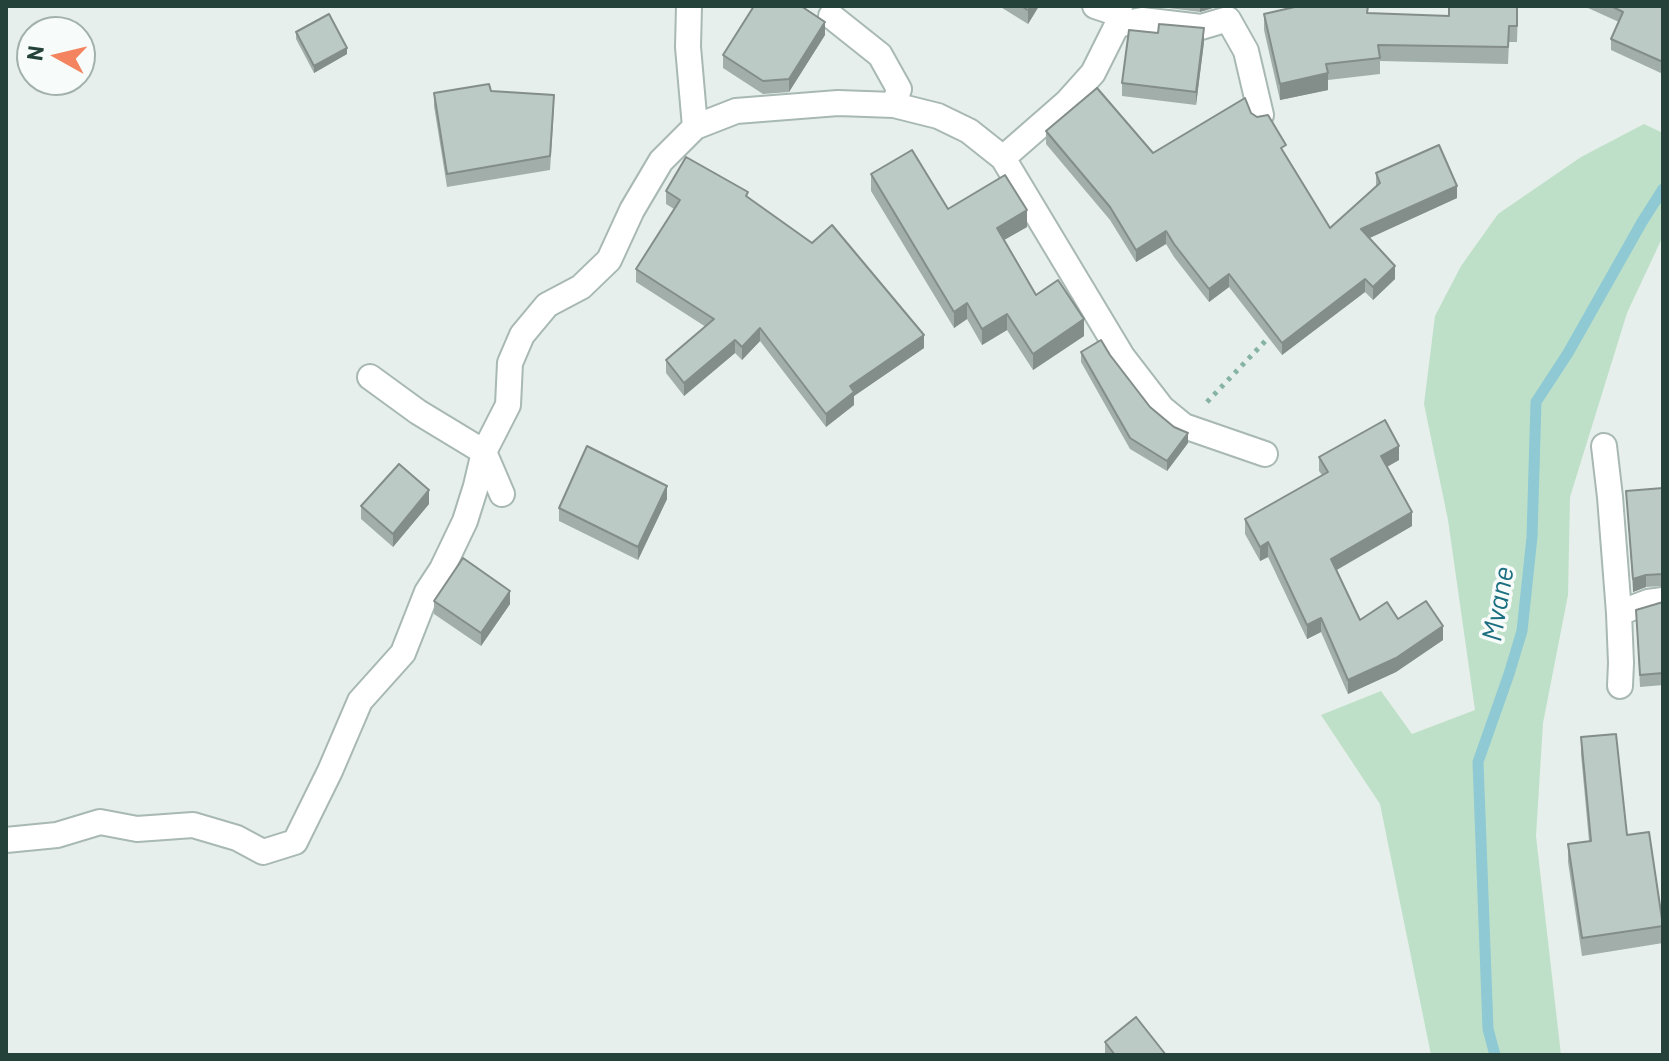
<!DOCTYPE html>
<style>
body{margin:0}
#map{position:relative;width:1669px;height:1061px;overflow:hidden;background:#e6efeb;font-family:Barlow,sans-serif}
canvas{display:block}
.frame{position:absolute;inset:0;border:8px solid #24423a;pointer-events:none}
.north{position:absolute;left:16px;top:16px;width:80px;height:80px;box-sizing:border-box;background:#f7fbf9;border:2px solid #a3b1ad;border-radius:50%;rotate:278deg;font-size:22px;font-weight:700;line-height:32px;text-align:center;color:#24423a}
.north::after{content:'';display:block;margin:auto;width:28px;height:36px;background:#f4845f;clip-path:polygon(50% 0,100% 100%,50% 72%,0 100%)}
</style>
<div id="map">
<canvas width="1669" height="1061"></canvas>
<div class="frame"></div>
<div class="north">N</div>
</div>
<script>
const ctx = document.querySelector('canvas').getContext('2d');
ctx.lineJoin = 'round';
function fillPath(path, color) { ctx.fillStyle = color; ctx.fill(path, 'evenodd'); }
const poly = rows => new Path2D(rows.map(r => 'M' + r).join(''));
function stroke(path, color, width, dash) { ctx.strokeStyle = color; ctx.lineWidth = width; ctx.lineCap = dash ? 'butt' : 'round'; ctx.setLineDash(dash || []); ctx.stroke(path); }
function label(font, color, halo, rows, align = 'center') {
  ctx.font = font + ' Barlow,sans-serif'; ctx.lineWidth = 7; ctx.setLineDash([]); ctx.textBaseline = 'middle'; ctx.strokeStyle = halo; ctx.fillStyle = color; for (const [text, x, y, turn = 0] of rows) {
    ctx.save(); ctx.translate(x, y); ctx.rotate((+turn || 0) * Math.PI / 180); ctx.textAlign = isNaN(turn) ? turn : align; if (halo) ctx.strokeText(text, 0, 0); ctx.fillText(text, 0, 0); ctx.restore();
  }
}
fillPath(poly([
 [1644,124,1663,133,1663,236,1627,313,1570,497,1568,595,1543,723,1536,836,1561,1055,1431,1055,1380,804,1321,715,1381,691,1412,734,1475,710,1448,520,1424,404,1435,316,1461,266,1498,214,1581,157]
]), '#bfe0c8');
stroke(poly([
 [1495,1055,1488,1029,1478,762,1509,674,1522,631,1532,537,1536,402,1568,353,1642,222,1663,189]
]), '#8ec9d4', 11);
const street = poly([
 [689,6,688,47,695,127,736,111,838,103,894,105,938,116,969,131,1003,158,1067,102,1093,73,1117,25,1120,6],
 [1095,6,1119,14],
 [831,16,880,55,899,89,894,105],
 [1117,25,1142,20,1201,27,1228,19,1246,51,1261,115],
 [1003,158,1122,356,1162,408,1184,426,1265,454],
 [370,377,418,412,484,452,502,494],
 [1604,446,1610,497,1619,613,1621,663,1620,686],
 [1619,613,1648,602,1663,600],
 [6,840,57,835,100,822,137,829,193,825,237,838,263,852,295,842,330,771,360,701,403,653,427,592,442,569,465,521,476,486,484,452,508,405,510,363,522,335,547,305,581,287,609,260,632,210,661,161,695,127]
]);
stroke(street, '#a8b8b2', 28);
stroke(poly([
 [1207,402,1272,334]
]), '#86b3a5', 5, [4, 6]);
stroke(street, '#fff', 24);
fillPath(poly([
 [999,6,1039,6,1028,24],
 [1161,6,1219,6,1200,12,1161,7],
 [1518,6,1517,42,1509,42,1508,64,1380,61,1380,74,1328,80,1328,90,1280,100,1264,30,1264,14,1370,13,1449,16],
 [1588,6,1663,6,1663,74,1611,50,1611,39,1619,22,1588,8],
 [296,32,347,54,314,73,296,39],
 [825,35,789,92,763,94,723,68,723,55],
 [1204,42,1196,105,1122,96,1122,83],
 [491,91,554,108,550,170,447,187,434,106,434,93],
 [1251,113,1286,155,1330,228,1376,187,1376,173,1457,198,1369,238,1395,279,1373,300,1365,292,1282,355,1229,287,1209,302,1174,257,1166,244,1136,262,1110,220,1046,144,1046,131,1153,153],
 [871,174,948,209,1027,227,1004,240,1036,295,1084,336,1033,370,1007,330,982,345,967,319,954,328,871,191],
 [666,191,748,197,924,348,854,396,854,405,826,427,760,341,742,360,735,353,684,396,666,373,666,360,706,327,636,282,636,269,674,209,666,204],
 [1081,352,1110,355,1150,407,1188,443,1167,471,1130,449,1081,362],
 [1319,457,1399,460,1387,467,1412,526,1337,570,1360,620,1398,619,1443,640,1396,672,1348,694,1321,632,1307,639,1268,557,1260,561,1245,534,1245,519,1322,475,1319,471],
 [1663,488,1663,586,1646,587,1633,592,1626,491],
 [667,499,638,560,559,521,559,508],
 [429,504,393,547,361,519,361,506],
 [434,601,510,604,481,646,434,614],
 [1663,602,1663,685,1640,687,1636,610],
 [1581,737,1627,835,1663,923,1663,943,1582,956,1568,862,1568,844,1589,841,1581,754],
 [1105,1042,1166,1055,1105,1055]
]), '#a1aea9');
fillPath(poly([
 [1031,6,1039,6,1028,24,1028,10],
 [1200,6,1219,6,1200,12],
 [825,22,825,35,789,92,789,79],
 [1204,28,1204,42,1196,105,1196,92],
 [347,48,347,54,314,73,314,66],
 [1328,73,1328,90,1280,100,1280,84],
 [1457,186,1457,198,1361,242,1361,229],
 [1027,210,1027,227,997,244,997,228],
 [1166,231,1166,244,1136,262,1136,250],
 [1395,266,1395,279,1373,300,1373,287],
 [1229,274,1229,287,1209,302,1209,289],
 [1365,279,1365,292,1282,355,1282,343],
 [967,303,967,319,954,328,954,312],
 [1007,314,1007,330,982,345,982,329],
 [1084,319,1084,336,1033,370,1033,354],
 [760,328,760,341,742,360,742,347],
 [924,335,924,348,854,396,854,405,826,427,826,414,850,386],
 [735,340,735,353,684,396,684,383],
 [1188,433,1188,443,1167,471,1167,461],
 [1399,446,1399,460,1381,470,1381,456],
 [667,486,667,499,638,560,638,547],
 [429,490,429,504,393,547,393,534],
 [1412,512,1412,526,1331,573,1331,559],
 [1268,542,1268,557,1260,561,1260,547],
 [1646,575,1646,587,1633,592,1633,579],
 [510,591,510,604,481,646,481,633],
 [1321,618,1321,632,1307,639,1307,625],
 [1443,626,1443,640,1396,672,1348,694,1348,680]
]), '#838d89');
const building = poly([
 [754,6,801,6,825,22,789,79,763,81,723,55,754,6],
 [1021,6,1031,6,1028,10,1021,6],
 [1299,6,1368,6,1367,13,1449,16,1449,6,1517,6,1517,26,1509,26,1508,47,1378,45,1380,58,1326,64,1328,73,1280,84,1264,14,1299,6],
 [1611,6,1663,6,1663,62,1611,39,1623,12,1611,6],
 [329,14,347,48,314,66,296,32,329,14],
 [1159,24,1204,28,1196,92,1122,83,1129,30,1158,33,1159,24],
 [489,84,491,91,554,95,550,156,447,174,434,93,489,84],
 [1097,88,1153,153,1245,98,1251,113,1257,117,1268,115,1286,145,1281,148,1330,228,1380,183,1376,173,1439,145,1457,186,1361,229,1395,266,1373,287,1365,279,1282,343,1229,274,1209,289,1174,244,1166,231,1136,250,1110,207,1046,131,1097,88],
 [912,150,948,209,1005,175,1027,210,997,228,1036,295,1058,280,1084,319,1033,354,1007,314,982,329,967,303,954,312,871,174,912,150],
 [686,157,748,192,746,196,812,243,832,225,924,335,850,386,854,392,826,414,760,328,742,347,735,340,684,383,666,360,714,319,636,269,680,200,666,191,686,157],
 [1101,340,1110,355,1150,407,1174,427,1188,433,1167,461,1130,438,1081,352,1101,340],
 [1385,420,1399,446,1381,456,1412,512,1331,559,1360,620,1387,602,1398,619,1426,601,1443,626,1396,658,1348,680,1321,618,1307,625,1268,542,1260,547,1245,519,1328,472,1319,457,1385,420],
 [587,446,667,486,638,547,559,508,587,446],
 [399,464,429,490,393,534,361,506,399,464],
 [1663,488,1663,574,1646,575,1633,579,1626,491,1663,488],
 [463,558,510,591,481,633,434,601,463,558],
 [1663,602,1663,673,1640,675,1636,610,1663,602],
 [1616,734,1627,835,1649,832,1663,926,1582,938,1568,844,1591,841,1581,737,1616,734],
 [1136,1017,1166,1055,1115,1055,1105,1042,1136,1017]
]);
fillPath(building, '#bbcac4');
stroke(building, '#838d89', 2);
label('italic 28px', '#1c6f80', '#f7fbf9', [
 ["Mvane",1498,604,-80]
]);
</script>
